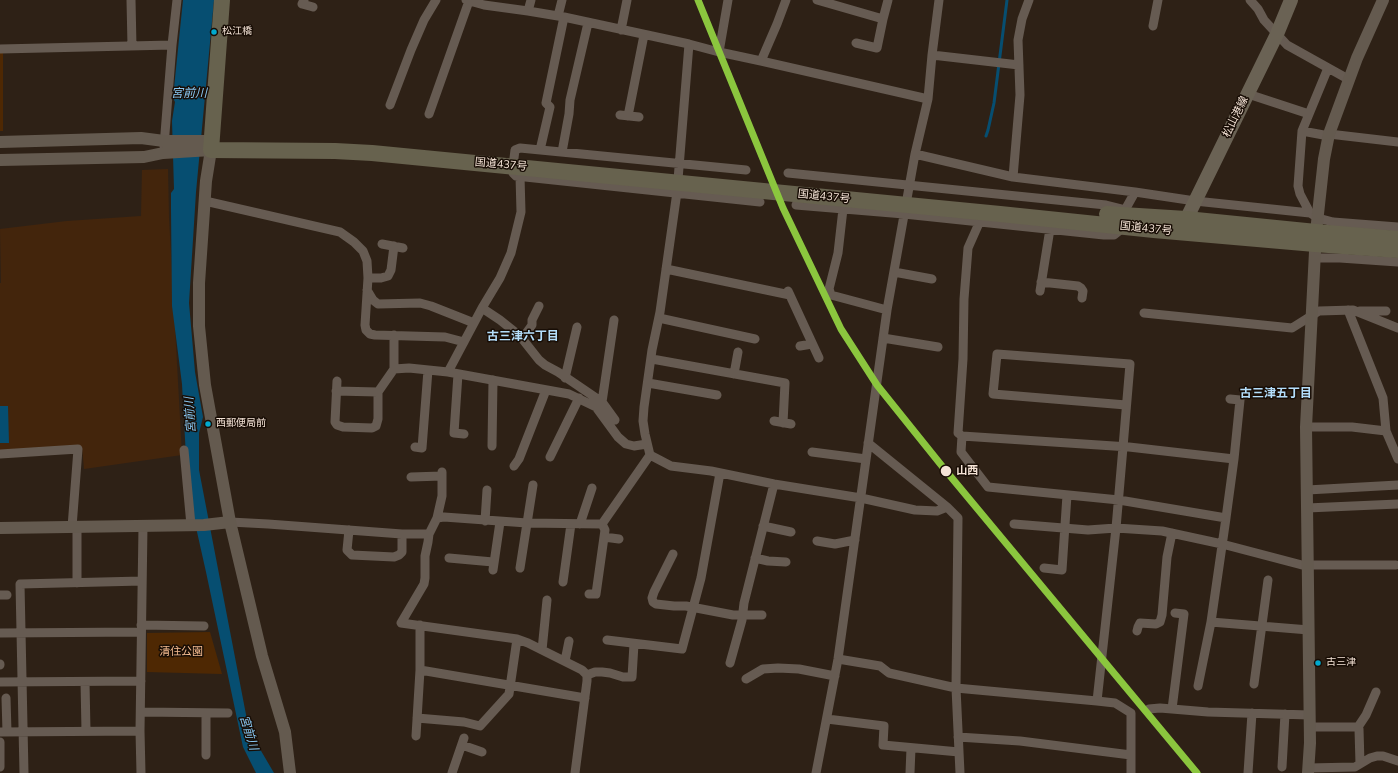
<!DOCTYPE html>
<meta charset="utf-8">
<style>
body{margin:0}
canvas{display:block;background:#2e2116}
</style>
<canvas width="1398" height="773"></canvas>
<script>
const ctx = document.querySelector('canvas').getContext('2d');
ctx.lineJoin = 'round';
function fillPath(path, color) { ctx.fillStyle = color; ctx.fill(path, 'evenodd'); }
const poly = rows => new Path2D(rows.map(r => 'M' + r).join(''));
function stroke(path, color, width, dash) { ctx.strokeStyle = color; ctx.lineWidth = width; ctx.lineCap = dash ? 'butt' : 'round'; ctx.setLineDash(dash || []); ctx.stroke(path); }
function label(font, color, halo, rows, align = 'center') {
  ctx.font = font + ' "Nunito Sans","Noto Sans JP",sans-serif'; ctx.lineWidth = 3; ctx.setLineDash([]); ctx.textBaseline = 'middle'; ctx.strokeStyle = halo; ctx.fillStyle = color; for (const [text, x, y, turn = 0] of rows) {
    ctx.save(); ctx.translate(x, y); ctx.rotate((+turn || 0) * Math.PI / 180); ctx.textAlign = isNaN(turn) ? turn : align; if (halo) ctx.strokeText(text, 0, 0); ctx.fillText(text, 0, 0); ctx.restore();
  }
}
fillPath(poly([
 [168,169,169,218,182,455,84,469,82,447,0,450,0,283,1,283,0,229,67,221,141,216,142,170]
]), '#43250c');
fillPath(poly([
 [0,52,3,52,3,131,0,131],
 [210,632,222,674,147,672,147,633]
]), '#4e2803');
fillPath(poly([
 [183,0,214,0,196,192,189,303,195,372,203,417,199,433,199,470,248,725,257,744,274,773,256,773,243,747,206,572,193,514,187,475,182,384,172,306,171,209,171,193,174,189,172,121,175,102,173,98],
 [0,406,8,406,9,443,0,443]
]), '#064e71');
stroke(poly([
 [986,136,988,130,994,103,1007,0]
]), '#064e71', 3);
stroke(poly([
 [131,0,132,46],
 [304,0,302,4,313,7],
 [466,0,484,5,528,11,564,17,689,44,719,52,761,61,928,99],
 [817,0,883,19,888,0],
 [1250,0,1258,9,1264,20,1287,45,1348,79],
 [528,11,531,0],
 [558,16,562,0],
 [1153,26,1158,0],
 [621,30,627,0],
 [856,43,877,48,883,19],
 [689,44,677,192,660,312,652,350,644,407,643,421,645,434,650,455,671,466,711,471,774,484,861,498,915,510,937,511,947,507],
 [0,49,172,45],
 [719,52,728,0],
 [932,55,1019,65],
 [761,61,777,24,786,0],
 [1248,94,1309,114],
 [390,105,411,50,424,20,436,0],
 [429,114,469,1],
 [620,115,639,117],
 [628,116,644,35],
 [1302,131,1329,136],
 [1329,134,1398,142],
 [164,146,172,45,177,0],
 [540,150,550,107,546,103,564,17],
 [562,152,569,114,570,100,588,23],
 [915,154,1013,177,1135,192,1195,201,1310,213,1318,218,1333,222,1398,227],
 [746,170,520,148,515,150,513,166,513,173,516,176,760,202],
 [788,173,1106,205,1122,209],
 [1013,177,1020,95,1018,40,1022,19,1029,0],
 [205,201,340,232,354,242,363,251,367,261,368,278,365,325,366,330,370,334,375,335,445,337,464,342],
 [796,205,904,214,1104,235,1114,235,1124,227],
 [843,209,838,253,829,289,831,295,887,310],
 [1125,210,1135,192],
 [1310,213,1300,194,1298,186,1302,131,1328,68],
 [382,244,403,248],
 [1314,258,1340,258,1398,262],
 [666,269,790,295],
 [894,272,932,279],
 [368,278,381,278,388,276,391,270,394,246],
 [1041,282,1078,286,1081,288,1083,291,1082,298],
 [367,290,373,300,378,304,420,303,431,306,474,323],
 [788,291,819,358],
 [1040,291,1050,229],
 [482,308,500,320,520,336,539,360,545,365,558,372,602,402,615,420],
 [1348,310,1383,398,1386,431,1398,459],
 [1360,311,1386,311],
 [1144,313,1292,328,1319,311,1353,310,1398,328],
 [659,318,755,339],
 [883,338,938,347],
 [522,339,532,325,532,320,539,306],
 [800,346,812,344],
 [652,359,785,383,783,423],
 [394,369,409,368,448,372,569,394,596,407,618,437,626,444,634,446,647,444],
 [448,372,482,308,500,278,511,253,521,212,520,176],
 [458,374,454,433,464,434],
 [734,374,738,352],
 [565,378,577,327],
 [337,381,335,422,337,425,343,427,372,428,376,426,378,419,378,392,394,369,394,335],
 [648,383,717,395],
 [336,391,378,392],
 [1230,399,1240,400,1234,459],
 [602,402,614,320],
 [1126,405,993,394,997,354,1130,364,1123,447,1116,528,1097,701,1115,703,1131,713,1131,773],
 [774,421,791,424],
 [1306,427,1352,427,1386,431],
 [962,436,1129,447,1234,459,1226,518,1119,500,988,487,961,452,962,436],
 [962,436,958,433,963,359,964,299,968,248,980,221],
 [868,443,947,507,958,518,956,688,960,773],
 [492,446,493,380],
 [415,447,422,448,428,370],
 [184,450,191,525],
 [812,452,866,459],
 [0,454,78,449,72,527],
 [550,457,579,398],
 [514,466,519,459,546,390],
 [411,477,442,476],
 [1307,490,1398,485],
 [1307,508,1398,504],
 [437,518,442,496,442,472],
 [485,521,487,490],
 [230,522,268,524,402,534,429,534,437,518,444,517,527,523,602,524,650,455],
 [580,524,592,488],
 [1014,524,1088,530,1116,528,1162,531,1222,544,1302,565,1396,565],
 [763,526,791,532],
 [349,530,347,550,352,555,394,557,399,555,402,552,402,534],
 [429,534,428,542,425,556,425,578,424,584,401,623,517,639,528,643,582,670,587,675,587,681,575,773],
 [604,537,619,539],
 [817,541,835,544,855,540],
 [673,554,654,592,652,598,653,602,656,604,674,606,686,606,733,615,762,615],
 [449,558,493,562],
 [755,558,768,561,786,562],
 [520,568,533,485],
 [1044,568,1062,570,1067,495],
 [493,570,500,522],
 [563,582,571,524],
 [77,583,77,527],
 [589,594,596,594,605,530,602,524],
 [0,595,7,595],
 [1211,622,1309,630],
 [141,625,204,626],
 [1137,631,1138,627,1140,623,1156,624,1160,622,1162,615,1167,557,1172,533],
 [0,633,141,632],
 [607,640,682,649,701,578,720,473],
 [542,650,547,600],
 [838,659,880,666,889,673,956,688,1097,701],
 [565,661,569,641],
 [730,663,742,620,744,603,774,484],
 [0,664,0,665],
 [420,670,585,698],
 [587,675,595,672,602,672,610,673,623,677,632,677,634,644],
 [746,679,763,669,778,668,799,669,835,676],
 [0,682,141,681],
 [85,682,86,731],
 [1254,684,1268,580],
 [1198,686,1211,622,1226,518],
 [6,698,7,732],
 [1149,709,1160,708,1208,712,1310,715],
 [1172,709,1184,614,1175,613],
 [141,712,228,713],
 [206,713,206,755],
 [417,718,464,722,480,726,509,694,517,639],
 [827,719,884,726,883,745,959,752],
 [1358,727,1366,715,1376,692],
 [0,732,140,731],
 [416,736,420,670,420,625],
 [958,737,1020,741,1131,755],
 [0,742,0,767],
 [462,745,482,752],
 [1360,764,1370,758,1377,756,1383,756,1398,761],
 [1282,767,1285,714],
 [1308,768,1355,767,1360,764,1359,729,1358,727,1310,727],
 [24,773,20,584,142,581],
 [141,773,140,731,143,526],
 [452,773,464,738],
 [816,773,838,659,887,310,915,154,928,99,932,55,939,0],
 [910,773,911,748],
 [1248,773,1252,713]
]), '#665b52', 9);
stroke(poly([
 [0,142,141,138,164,141,211,141],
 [0,160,144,157,163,153,211,150,206,181,199,283,199,326,205,385,230,522,262,656,285,732,290,773],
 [0,528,204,525,230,522],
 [1308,773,1310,743,1306,427,1316,232,1324,159,1329,134,1357,58,1383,0]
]), '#645a4f', 12);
stroke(poly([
 [1182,228,1277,34,1291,0]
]), '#6a6254', 14);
stroke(poly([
 [222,0,211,150,335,151,372,153,1000,214,1154,230,1315,244,1398,250],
 [1107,214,1186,219,1316,232,1398,239]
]), '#67624e', 16);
stroke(poly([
 [698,0,783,208,841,329,877,385,946,471,1197,773]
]), '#8bc63e', 7);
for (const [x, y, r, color] of [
 [214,32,3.5,"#00a9ce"],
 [208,424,3.5,"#00a9ce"],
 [946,471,6,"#f4e3d6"],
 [1318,663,3.5,"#00a9ce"]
]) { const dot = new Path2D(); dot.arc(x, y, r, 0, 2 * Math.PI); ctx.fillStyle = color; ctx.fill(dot); stroke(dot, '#180d05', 1.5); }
label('10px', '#f4e3d6', '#180d05', [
 ["松江橋",222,32],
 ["西郵便局前",216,424],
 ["古三津",1326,663]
], 'left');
label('11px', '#f4e3d6', '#180d05', [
 ["松山港線",1236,117,-64],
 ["国道437号",501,165,5],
 ["国道437号",824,197,6],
 ["国道437号",1146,229,6]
]);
label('bold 11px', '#f4e3d6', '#180d05', [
 ["山西",956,471]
], 'left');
label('11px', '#f6bd91', '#180d05', [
 ["清住公園",181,652]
]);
label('italic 12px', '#88c7f1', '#180d05', [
 ["宮前川",189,94],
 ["宮前川",191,415,-94],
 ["宮前川",248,733,73]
]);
label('bold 12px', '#b4defb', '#180d05', [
 ["古三津六丁目",523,337],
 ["古三津五丁目",1276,394]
]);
</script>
